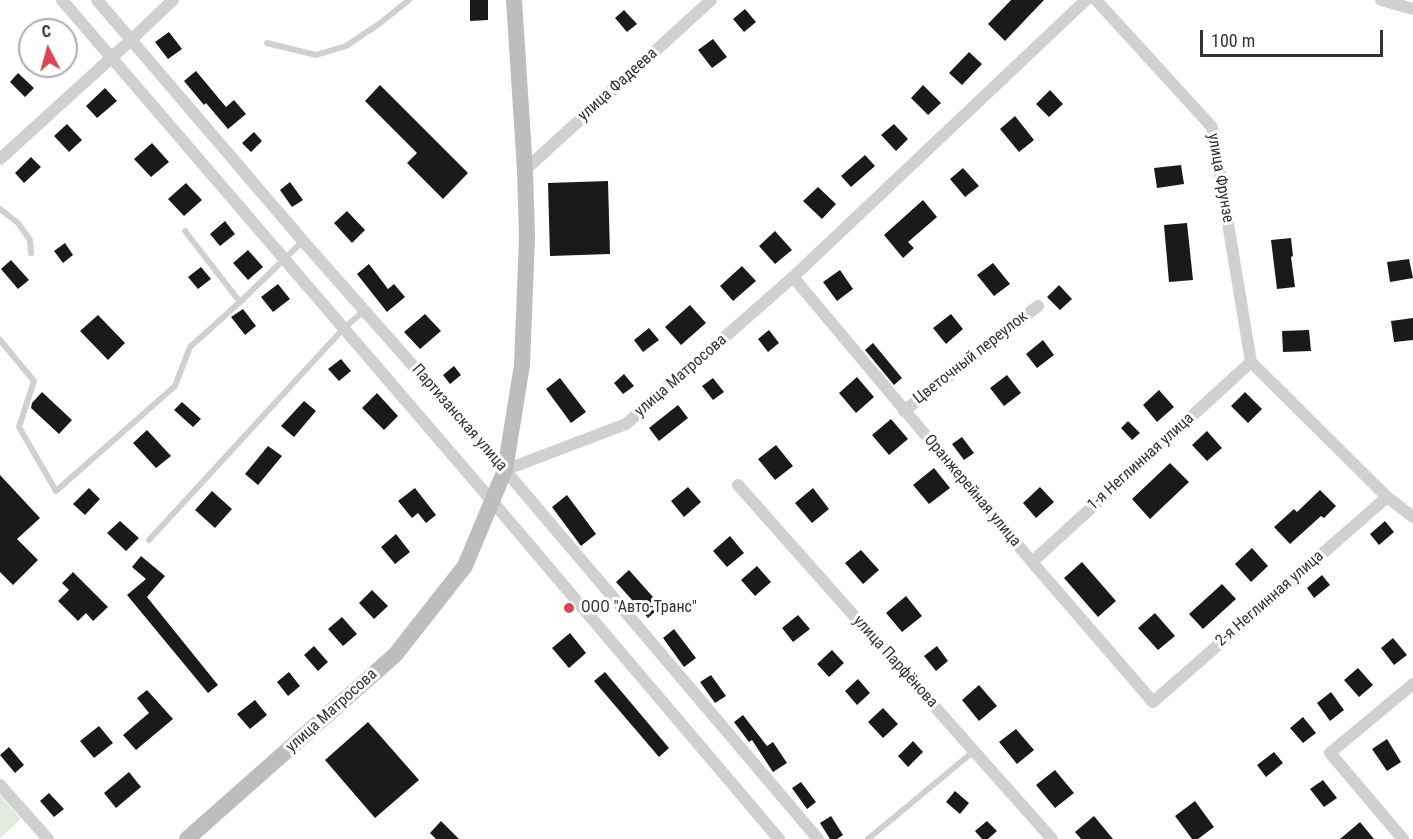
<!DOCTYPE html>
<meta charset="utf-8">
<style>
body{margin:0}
#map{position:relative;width:1413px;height:839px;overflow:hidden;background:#fff;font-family:"Roboto Condensed",sans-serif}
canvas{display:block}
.north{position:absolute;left:18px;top:18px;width:60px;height:60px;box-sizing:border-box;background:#fff;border:2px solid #adadad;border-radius:50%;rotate:354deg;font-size:16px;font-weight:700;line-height:24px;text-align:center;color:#333}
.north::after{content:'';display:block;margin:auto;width:21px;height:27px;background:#d94654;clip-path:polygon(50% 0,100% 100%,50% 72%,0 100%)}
.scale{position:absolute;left:1200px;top:30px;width:183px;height:27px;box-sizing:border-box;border:3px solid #333;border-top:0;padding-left:8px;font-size:18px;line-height:21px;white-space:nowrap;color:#333;-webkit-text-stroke:4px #fff;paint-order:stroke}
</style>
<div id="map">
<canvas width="1413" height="839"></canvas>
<div class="north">С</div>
<div class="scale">100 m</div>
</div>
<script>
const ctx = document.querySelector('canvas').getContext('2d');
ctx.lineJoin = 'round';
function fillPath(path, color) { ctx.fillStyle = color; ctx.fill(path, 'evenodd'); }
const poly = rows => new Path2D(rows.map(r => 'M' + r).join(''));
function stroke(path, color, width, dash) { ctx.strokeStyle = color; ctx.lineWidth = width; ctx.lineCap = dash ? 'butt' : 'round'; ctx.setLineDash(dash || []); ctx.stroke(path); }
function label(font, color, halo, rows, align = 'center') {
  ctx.font = font + ' "Roboto Condensed",sans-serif'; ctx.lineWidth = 6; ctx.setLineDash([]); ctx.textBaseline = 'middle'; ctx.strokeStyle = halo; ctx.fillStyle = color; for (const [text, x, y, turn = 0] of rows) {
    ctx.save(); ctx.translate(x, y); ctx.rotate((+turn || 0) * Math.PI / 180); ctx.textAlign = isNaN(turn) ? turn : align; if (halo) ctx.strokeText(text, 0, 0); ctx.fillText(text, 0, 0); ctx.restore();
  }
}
fillPath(poly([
 [0,795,21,819,0,838]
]), '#e3e9dd');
fillPath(poly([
 [470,0,488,0,488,20,470,21],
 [1011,0,1044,0,1005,41,988,24],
 [745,9,756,22,744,32,733,19],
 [624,10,637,24,627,32,615,18],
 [169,32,182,49,168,59,155,42],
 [713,39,727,57,712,68,698,50],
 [969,52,982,64,962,85,949,73],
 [196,71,226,107,234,100,246,114,228,129,206,103,204,105,184,81],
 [18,73,34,88,25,97,10,82],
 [380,85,468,173,443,199,407,163,417,153,365,101],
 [923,85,941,103,928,115,911,98],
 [105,88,117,101,97,118,86,106],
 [1050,90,1063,104,1049,117,1036,104],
 [1015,116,1034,140,1019,152,1000,129],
 [67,124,82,140,69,152,54,136],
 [894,124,908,139,896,151,881,135],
 [254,132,262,141,251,152,242,143],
 [152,143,169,162,151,177,134,159],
 [865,155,875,166,851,187,841,176],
 [31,157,41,167,24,183,15,173],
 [1181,165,1184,184,1157,188,1154,168],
 [963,168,979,186,965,197,950,179],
 [608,181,610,254,550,256,548,183],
 [290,182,303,200,292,207,280,190],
 [186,183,202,200,184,216,168,199],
 [818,187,836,204,822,219,803,201],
 [923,200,937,217,908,242,914,248,903,258,884,235],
 [347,211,365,230,352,243,334,223],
 [225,221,235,234,220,246,210,234],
 [1187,223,1193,280,1169,282,1164,225],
 [775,231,792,250,775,264,759,246],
 [1291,238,1293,256,1291,257,1295,287,1277,289,1271,240],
 [65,243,73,255,63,263,54,251],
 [248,250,263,267,248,280,233,263],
 [1409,259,1413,278,1390,282,1387,262],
 [11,260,29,280,18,289,1,269],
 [993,263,1010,284,994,296,977,275],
 [369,264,388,289,394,284,405,297,387,312,357,274],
 [742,266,756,281,733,301,720,286],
 [201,267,211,279,198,289,188,277],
 [840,270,853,289,837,301,823,282],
 [278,284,290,299,273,312,261,297],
 [1059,285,1072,299,1060,310,1047,297],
 [690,305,706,323,681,345,665,327],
 [243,309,256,326,245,335,231,317],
 [425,314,441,331,420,349,404,332],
 [951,314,963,329,946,344,933,328],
 [98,315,125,343,108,360,80,331],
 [1413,318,1413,340,1394,342,1391,321],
 [649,328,659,340,643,352,634,340],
 [769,330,779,343,768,352,758,339],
 [1309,330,1311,351,1283,352,1282,331],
 [1043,340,1054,355,1037,368,1026,354],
 [873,343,902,378,894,385,865,350],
 [341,359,351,371,339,381,328,369],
 [454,366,461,375,450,384,443,375],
 [624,374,634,386,623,394,614,383],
 [1007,375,1021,393,1004,406,990,388],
 [857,377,874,397,856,413,839,393],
 [560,378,586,412,571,423,546,389],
 [713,378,724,392,713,400,702,386],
 [1159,390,1174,407,1157,422,1143,405],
 [42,392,72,420,59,434,31,408,32,403],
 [1245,392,1262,409,1248,423,1231,406],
 [377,393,398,416,384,430,362,408],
 [304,401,316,411,294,437,281,426],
 [182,402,201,419,193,427,174,410],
 [678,405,688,418,659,441,649,428],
 [891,419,908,439,889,455,872,435],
 [1128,421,1140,433,1132,440,1121,428],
 [147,430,171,456,156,468,133,443],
 [1207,431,1222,448,1207,461,1192,445],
 [962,437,974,453,964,460,952,444],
 [776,445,793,466,775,480,758,459],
 [268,446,282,456,258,485,245,474],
 [1170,463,1189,482,1150,519,1132,499],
 [934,468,950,488,929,504,913,485],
 [0,475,40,518,17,539,38,560,13,585,0,572],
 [688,487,701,502,684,517,671,501],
 [1040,487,1054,502,1036,518,1023,503],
 [89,488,100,499,85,515,73,504],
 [415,488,436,515,426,523,418,513,412,518,398,501],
 [813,488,829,509,812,523,795,503],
 [1320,490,1336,506,1324,518,1321,516,1290,544,1274,527,1294,509,1297,512],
 [212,491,232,509,215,528,195,510],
 [567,495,596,534,581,546,552,507],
 [120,521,139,538,126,551,107,533],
 [1385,521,1394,532,1379,545,1370,534],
 [396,534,410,552,395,564,381,547],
 [730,536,744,553,727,567,713,551],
 [1252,548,1268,566,1251,582,1235,564],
 [861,550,879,570,863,584,845,563],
 [141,556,165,576,147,597,218,685,208,693,127,595,146,579,132,567],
 [1082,562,1116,601,1098,617,1064,578],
 [757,566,771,582,755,596,741,580],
 [629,570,661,606,648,618,616,582],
 [73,572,108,607,93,621,86,613,78,621,58,601,69,590,62,583],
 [1322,575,1330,585,1314,598,1307,588],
 [1222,584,1236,599,1203,629,1189,614],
 [372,590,388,606,374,619,359,603],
 [906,596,922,616,902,632,886,613],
 [1155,613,1175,636,1158,650,1138,628],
 [798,615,810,629,793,642,782,628],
 [342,617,357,634,343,646,328,629],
 [674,629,696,658,684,667,663,638],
 [570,633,586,653,569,668,552,648],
 [1393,638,1407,655,1394,665,1381,648],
 [314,646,328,662,318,671,304,655],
 [937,646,948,661,936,671,924,656],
 [832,650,844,663,829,677,817,664],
 [1358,668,1373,685,1359,697,1344,680],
 [289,672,300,686,288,696,277,682],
 [605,672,669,748,659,757,594,681],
 [711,675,726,696,715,703,700,682],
 [858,679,870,693,857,705,845,691],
 [979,685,997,706,979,721,962,700],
 [147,690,173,719,136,750,123,735,149,713,137,698],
 [1331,692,1344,710,1330,721,1317,703],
 [255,700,267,715,250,729,237,714],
 [883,708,898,724,883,738,868,722],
 [743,715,767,746,773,742,787,763,773,772,752,740,749,742,734,722],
 [1303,717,1316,733,1303,743,1290,728],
 [368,722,419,780,375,818,325,760],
 [99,726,113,743,94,758,80,741],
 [1016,729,1034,750,1017,764,999,742],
 [1387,739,1401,762,1387,771,1372,749],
 [913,741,923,752,908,767,898,756],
 [9,747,24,765,15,773,0,755],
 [1274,752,1283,763,1266,777,1257,765],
 [1055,770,1074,793,1055,808,1036,785],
 [129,772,141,787,116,808,104,793],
 [1323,780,1337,798,1324,807,1310,789],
 [801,782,816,802,807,809,792,788],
 [955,791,969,803,960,814,946,802],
 [49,793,64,809,54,817,40,801],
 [1195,801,1214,827,1198,839,1192,839,1175,816],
 [831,816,843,835,837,839,830,839,820,823],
 [1094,816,1113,839,1081,839,1075,832],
 [441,821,459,839,436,839,430,833],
 [987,821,997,831,988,839,982,839,975,831],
 [1360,822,1374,839,1340,839]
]), '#1a1a1a');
stroke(poly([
 [267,43,316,55,346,46,379,24,409,0],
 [0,209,18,223,30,240,31,253],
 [185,231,240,302],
 [0,340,34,381,19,427,56,491,175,386,190,347,240,302,303,241],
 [149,540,344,328,364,311],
 [868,839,974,751]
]), '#d0d0d0', 6);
stroke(poly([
 [62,0,492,501,779,839],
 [97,0,303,241,505,470,818,839],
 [1096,0,1212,127,1251,362],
 [1381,0,1413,9],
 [0,159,132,39,173,0],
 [525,170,711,0],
 [793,277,1032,562,1153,702,1387,497],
 [1251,362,1387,497,1413,517],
 [904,411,1038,306],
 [505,470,626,424,793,277,1086,0],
 [738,485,1052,839],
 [1032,562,1251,362],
 [0,785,48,839],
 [1403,839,1330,753,1413,684]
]), '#d0d0d0', 12);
stroke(poly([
 [187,839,395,655,465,566,505,470,522,365,527,238,525,170,514,0]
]), '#bdbdbd', 16);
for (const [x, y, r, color] of [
 [569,608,6,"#d94654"]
]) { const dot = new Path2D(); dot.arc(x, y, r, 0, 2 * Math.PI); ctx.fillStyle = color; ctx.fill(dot); stroke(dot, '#fff', 2); }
label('16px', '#333', '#fff', [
 ["улица Фадеева",618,85,-42],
 ["улица Фрунзе",1220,178,80],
 ["Цветочный переулок",971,358,-38],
 ["улица Матросова",681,376,-41],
 ["Партизанская улица",459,418,49],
 ["1-я Неглинная улица",1141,462,-42],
 ["Оранжерейная улица",972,491,50],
 ["2-я Неглинная улица",1270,599,-41],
 ["улица Парфёнова",895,662,48],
 ["улица Матросова",332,711,-42]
]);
label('16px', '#333', '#fff', [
 ["ООО \"Авто-Транс\"",581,608]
], 'left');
</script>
